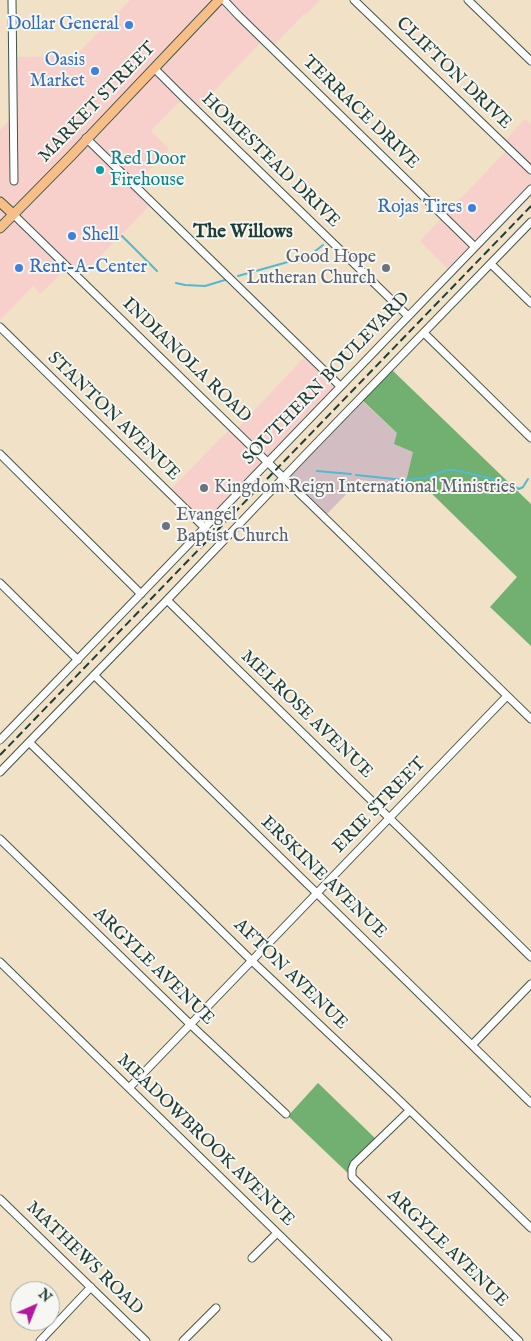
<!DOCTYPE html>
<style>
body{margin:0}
#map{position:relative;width:531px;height:1341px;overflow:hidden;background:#f1e1c6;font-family:"IM FELL English",serif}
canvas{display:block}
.north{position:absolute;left:10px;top:1281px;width:50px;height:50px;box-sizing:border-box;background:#f6f6f2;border:1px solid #a0aca6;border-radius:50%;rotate:44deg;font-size:14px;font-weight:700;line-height:20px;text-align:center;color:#1f3d34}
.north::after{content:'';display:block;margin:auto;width:18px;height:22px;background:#b5179e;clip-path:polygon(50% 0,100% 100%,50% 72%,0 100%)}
</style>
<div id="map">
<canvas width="531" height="1341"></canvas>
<div class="north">N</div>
</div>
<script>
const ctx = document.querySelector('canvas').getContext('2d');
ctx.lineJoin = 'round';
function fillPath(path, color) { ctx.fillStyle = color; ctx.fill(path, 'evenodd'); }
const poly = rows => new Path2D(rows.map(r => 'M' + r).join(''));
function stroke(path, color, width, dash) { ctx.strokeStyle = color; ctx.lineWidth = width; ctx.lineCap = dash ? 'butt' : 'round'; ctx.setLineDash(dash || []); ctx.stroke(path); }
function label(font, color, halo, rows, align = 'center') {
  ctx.font = font + ' "IM FELL English",serif'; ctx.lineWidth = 4; ctx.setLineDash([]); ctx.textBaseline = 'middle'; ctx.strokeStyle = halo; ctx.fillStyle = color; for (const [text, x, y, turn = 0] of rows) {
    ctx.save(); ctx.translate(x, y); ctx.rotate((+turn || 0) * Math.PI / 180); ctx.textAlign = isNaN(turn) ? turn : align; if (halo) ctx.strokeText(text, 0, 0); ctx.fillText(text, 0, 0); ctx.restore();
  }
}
fillPath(poly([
 [130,0,320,0,305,15,304,14,271,48,263,40,196,110,183,98,151,131,169,149,135,185,152,203,79,278,68,267,40,294,33,286,0,320,0,130,13,117,13,57,75,56],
 [525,119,531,124,531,189,451,272,420,241,508,149,503,143],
 [307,354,340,386,205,528,168,492,232,427,236,430]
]), '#f7d0cb');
fillPath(poly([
 [360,399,397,433,414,452,405,486,360,480,324,517,284,477]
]), '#d2bec2');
fillPath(poly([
 [390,368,531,504,531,646,490,607,517,577,426,488,405,486,413,452,394,444,397,433,361,399],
 [318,1083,378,1141,354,1164,353,1178,288,1116]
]), '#71b071');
stroke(poly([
 [122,236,157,271],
 [238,276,309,256,323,245],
 [176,283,185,285,205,286,225,280],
 [317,471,351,474],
 [356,475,403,480,425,478,447,470,455,470,505,482,519,489,523,487,528,479]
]), '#52b9d0', 2);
const minor = poly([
 [12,0,14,181],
 [224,0,239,16,475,247],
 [354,0,531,170],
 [468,0,531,61],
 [154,68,183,97,408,316],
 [86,138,340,386],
 [13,214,531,719],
 [491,264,531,303],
 [0,327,205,528],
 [424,333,531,438],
 [0,454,141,594],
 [0,583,78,660],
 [167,600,531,957],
 [94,675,531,1103],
 [0,740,531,189],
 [29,742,252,961,394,1095,531,1228],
 [0,772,167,600,305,455,531,222],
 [0,839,191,1025,286,1114],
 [0,962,388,1341],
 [472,1045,531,984],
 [129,1088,507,696],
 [409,1111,354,1164,352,1169,352,1177,519,1341],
 [0,1199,146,1341],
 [252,1258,277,1233],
 [40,1341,91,1287],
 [183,1341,216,1308]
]);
const major = poly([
 [0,202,13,214],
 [0,228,70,157,219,0]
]);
stroke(minor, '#3e564a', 9);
stroke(major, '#3e564a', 11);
stroke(minor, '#fff', 7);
stroke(major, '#f7be88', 9);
stroke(poly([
 [0,755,531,206]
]), '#1f3d34', 2, [8, 4]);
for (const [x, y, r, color] of [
 [129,25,5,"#3f7fe0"],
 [95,71,5,"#3f7fe0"],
 [100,170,5,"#0f9aa8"],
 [472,208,5,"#3f7fe0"],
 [72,236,5,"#3f7fe0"],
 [19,268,5,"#3f7fe0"],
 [386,268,5,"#6b7280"],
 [204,488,5,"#6b7280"],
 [166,526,5,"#6b7280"]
]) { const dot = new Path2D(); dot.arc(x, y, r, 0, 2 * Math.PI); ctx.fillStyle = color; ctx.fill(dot); stroke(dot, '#f6f6f2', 2); }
label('18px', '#366cbe', '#f6f6f2', [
 ["Dollar General",119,25],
 ["Oasis",85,61],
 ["Market",85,82],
 ["Rojas Tires",462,208],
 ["Shell",82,236,"left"],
 ["Rent-A-Center",29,268,"left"]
], 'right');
label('18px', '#1f3d34', '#f6f6f2', [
 ["CLIFTON DRIVE",453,74,44],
 ["MARKET STREET",98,103,-46],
 ["TERRACE DRIVE",360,113,44],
 ["HOMESTEAD DRIVE",270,161,44],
 ["INDIANOLA ROAD",186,361,44],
 ["SOUTHERN BOULEVARD",327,379,-46],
 ["STANTON AVENUE",113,417,44],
 ["MELROSE AVENUE",306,715,44],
 ["ERIE STREET",380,806,-46],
 ["ERSKINE AVENUE",323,878,44],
 ["ARGYLE AVENUE",153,967,44],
 ["AFTON AVENUE",290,975,44],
 ["MEADOWBROOK AVENUE",205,1141,44],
 ["ARGYLE AVENUE",447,1249,44],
 ["MATHEWS ROAD",84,1259,44]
]);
label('18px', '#0d838f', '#f6f6f2', [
 ["Red Door",110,160],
 ["Firehouse",110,181]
], 'left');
label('18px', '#5b616d', '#f6f6f2', [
 ["Good Hope",376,258,"right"],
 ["Lutheran Church",376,279,"right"],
 ["Kingdom Reign International Ministries",214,488],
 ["Evangel",176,516],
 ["Baptist Church",176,537]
], 'left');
label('bold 19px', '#1f3d34', '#f6f6f2', [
 ["The Willows",243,233]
]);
</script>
